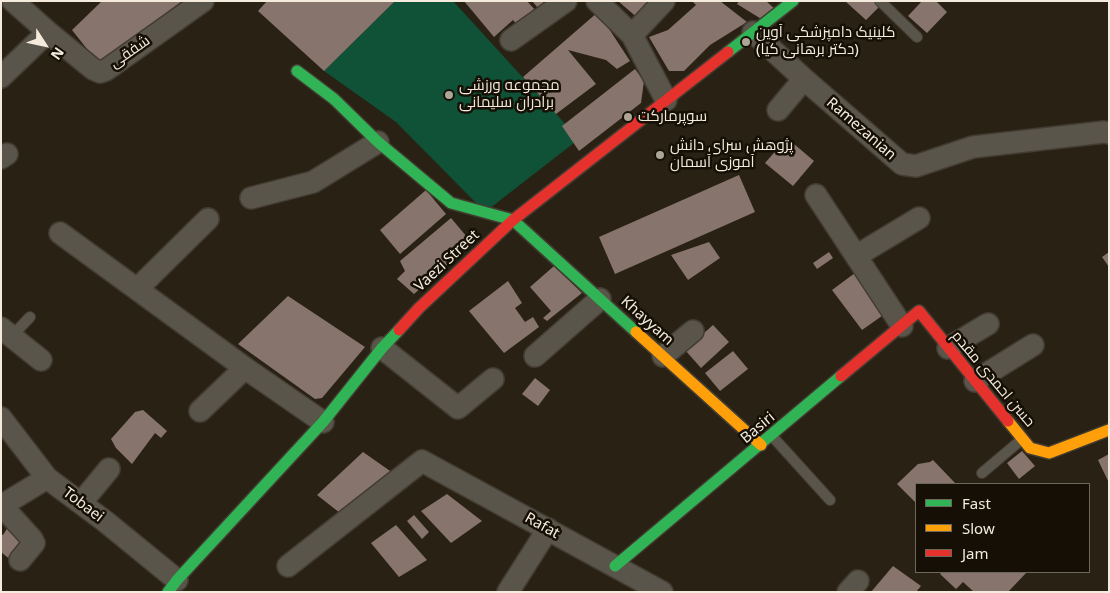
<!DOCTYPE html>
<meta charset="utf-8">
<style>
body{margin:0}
#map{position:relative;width:1110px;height:593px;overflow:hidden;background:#292214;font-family:"Noto Sans",sans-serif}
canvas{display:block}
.frame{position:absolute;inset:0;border:2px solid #f4ebdc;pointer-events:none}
.legend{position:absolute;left:915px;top:483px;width:175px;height:90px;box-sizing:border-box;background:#150f05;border:1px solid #6e675b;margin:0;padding:6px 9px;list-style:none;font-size:15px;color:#f4ebdc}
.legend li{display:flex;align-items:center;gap:10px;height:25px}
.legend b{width:25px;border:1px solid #6e675b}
.north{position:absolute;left:20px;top:20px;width:50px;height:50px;-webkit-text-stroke:4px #150f05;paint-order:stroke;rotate:125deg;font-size:14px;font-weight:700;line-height:20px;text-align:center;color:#f4ebdc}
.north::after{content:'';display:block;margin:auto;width:18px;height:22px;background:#f4ebdc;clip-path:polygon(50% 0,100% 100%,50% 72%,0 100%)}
</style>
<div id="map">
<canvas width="1110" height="593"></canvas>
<div class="frame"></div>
<ul class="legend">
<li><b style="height:6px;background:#30b455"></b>Fast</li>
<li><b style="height:6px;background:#ff9f0a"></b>Slow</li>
<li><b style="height:6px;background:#e5322d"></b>Jam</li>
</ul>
<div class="north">N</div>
</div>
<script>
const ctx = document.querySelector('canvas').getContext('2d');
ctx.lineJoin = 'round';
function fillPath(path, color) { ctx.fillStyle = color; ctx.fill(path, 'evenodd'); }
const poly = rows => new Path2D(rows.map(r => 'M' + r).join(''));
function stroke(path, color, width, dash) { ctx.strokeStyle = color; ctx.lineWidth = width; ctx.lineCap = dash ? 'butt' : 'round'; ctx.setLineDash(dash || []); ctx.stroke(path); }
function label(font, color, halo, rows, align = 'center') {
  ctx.font = font + ' "Noto Sans",Cairo,sans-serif'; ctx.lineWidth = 5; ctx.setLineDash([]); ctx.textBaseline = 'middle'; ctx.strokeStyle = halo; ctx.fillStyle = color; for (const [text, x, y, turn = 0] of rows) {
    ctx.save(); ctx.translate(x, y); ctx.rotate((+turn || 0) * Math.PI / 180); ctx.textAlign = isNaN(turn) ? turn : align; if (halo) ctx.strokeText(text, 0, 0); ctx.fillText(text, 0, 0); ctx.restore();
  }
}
fillPath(poly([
 [395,1,453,1,579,139,485,212,396,122,324,71]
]), '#0f5237');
fillPath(poly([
 [102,1,182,1,99,64,72,30],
 [267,1,395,1,324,71,258,11],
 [464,1,527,1,535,10,517,25,513,20,494,37],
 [532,1,545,1,538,8],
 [618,1,656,1,640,20],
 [692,1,720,1,747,22,710,45,684,71,669,71,649,37,668,30,696,5],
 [739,1,766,1,776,10,763,20,737,4],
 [845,1,876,1,880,6,866,20],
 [922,1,936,1,947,12,927,33,908,16],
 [598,12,630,61,617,69,606,60,568,50,596,84,556,114,523,77],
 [635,69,644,81,641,103,579,151,562,126],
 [787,138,814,161,793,186,765,163],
 [739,175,755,212,615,274,599,237],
 [426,190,446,214,400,254,380,230],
 [451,218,472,243,414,294,397,279,405,271,400,261],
 [709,242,720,258,688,280,671,255],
 [829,252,833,258,817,269,813,263],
 [1109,252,1109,267,1102,257],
 [554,266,582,293,547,321,543,318,551,311,530,287],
 [859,270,889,311,862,330,832,290],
 [508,281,522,303,515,308,525,322,533,317,539,327,504,353,469,311],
 [288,296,365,347,322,398,315,399,238,344],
 [713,325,729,342,701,368,685,350],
 [733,351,748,369,720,391,705,373],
 [535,378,550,390,538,406,522,394],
 [143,410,167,431,161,438,155,433,132,464,116,448,111,439,135,412],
 [1022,451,1035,466,1019,479,1007,463],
 [363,452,393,473,340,513,317,495],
 [1109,454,1109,483,1098,460],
 [933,460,956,484,916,484,916,503,897,484,918,464,930,462],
 [447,494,482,521,451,543,421,511],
 [414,515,429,532,422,539,407,521],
 [10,524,27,545,12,561,1,552,1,534,3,535],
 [396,525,427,560,399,577,371,543],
 [893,566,921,586,916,592,871,592],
 [942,572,1027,572,1008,592,974,592,963,582,956,589,940,574]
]), '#87746c');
const lane = poly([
 [880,1,917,37],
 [11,337,30,317],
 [772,436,830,500],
 [982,473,1021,440]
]);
const street = poly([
 [13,1,48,32,93,69,100,72,106,70,203,1],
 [597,1,632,35,666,100],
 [753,32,804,79,902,164,916,166,973,147,1104,132,1109,133],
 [632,35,664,1],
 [511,40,566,1],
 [1,77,48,32],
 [778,110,804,79],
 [1,158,7,154],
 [816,195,902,326],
 [251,198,313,182,378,142],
 [60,233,245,368,323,422],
 [856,256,919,218],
 [137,289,208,219],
 [1,328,41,360],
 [382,348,458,408,493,379],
 [948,348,988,324],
 [535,356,600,299],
 [663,356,693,331],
 [975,381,1033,345],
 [200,411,245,368],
 [1,418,47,478,106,522,177,580],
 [81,503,109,469],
 [1,506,47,478],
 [2,506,32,539,34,543,20,560],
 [288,566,422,461,662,592],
 [508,592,548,529],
 [848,592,858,581]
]);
const fast = poly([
 [728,52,793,1],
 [297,71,334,99,378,142,451,203,513,220,636,332],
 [615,566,841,376],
 [168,592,177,580,323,422,382,348,399,330]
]);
const slow = poly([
 [636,332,761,445],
 [1008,421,1030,448,1049,453,1109,430]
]);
const jam = poly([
 [399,330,419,308,513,220,728,52],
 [841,376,919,311,1008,421]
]);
stroke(lane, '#433c32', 12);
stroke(street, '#433c32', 24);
stroke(fast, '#433c32', 14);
stroke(slow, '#433c32', 14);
stroke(jam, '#433c32', 14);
stroke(lane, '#5a554b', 10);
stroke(street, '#5a554b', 21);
stroke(fast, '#30b455', 11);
stroke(slow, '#ff9f0a', 11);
stroke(jam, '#e5322d', 11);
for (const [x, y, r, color] of [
 [746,42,5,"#ada596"],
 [449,95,5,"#ada596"],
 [628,117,5,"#ada596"],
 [660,155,5,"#ada596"]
]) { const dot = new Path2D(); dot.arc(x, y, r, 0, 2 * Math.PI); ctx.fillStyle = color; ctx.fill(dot); stroke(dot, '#150f05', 2); }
label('15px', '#f4ebdc', '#150f05', [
 ["کلینیک دامپزشکی آوین",756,33],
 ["(دکتر برهانی کیا)",756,50],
 ["مجموعه ورزشی",459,86],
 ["برادران سلیمانی",459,103],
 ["سوپرمارکت",638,117],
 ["پژوهش سرای دانش",670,146],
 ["آموزی آسمان",670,163]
], 'left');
label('15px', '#f4ebdc', '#150f05', [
 ["شفقی",130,52,-35],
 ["Ramezanian",861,129,41],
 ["Vaezi Street",447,261,-43],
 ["Khayyam",647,321,42],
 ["حسن احمدی مقدم",993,379,50],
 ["Basiri",758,428,-40],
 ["Tobaei",83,505,37],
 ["Rafat",542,526,29]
]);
</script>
